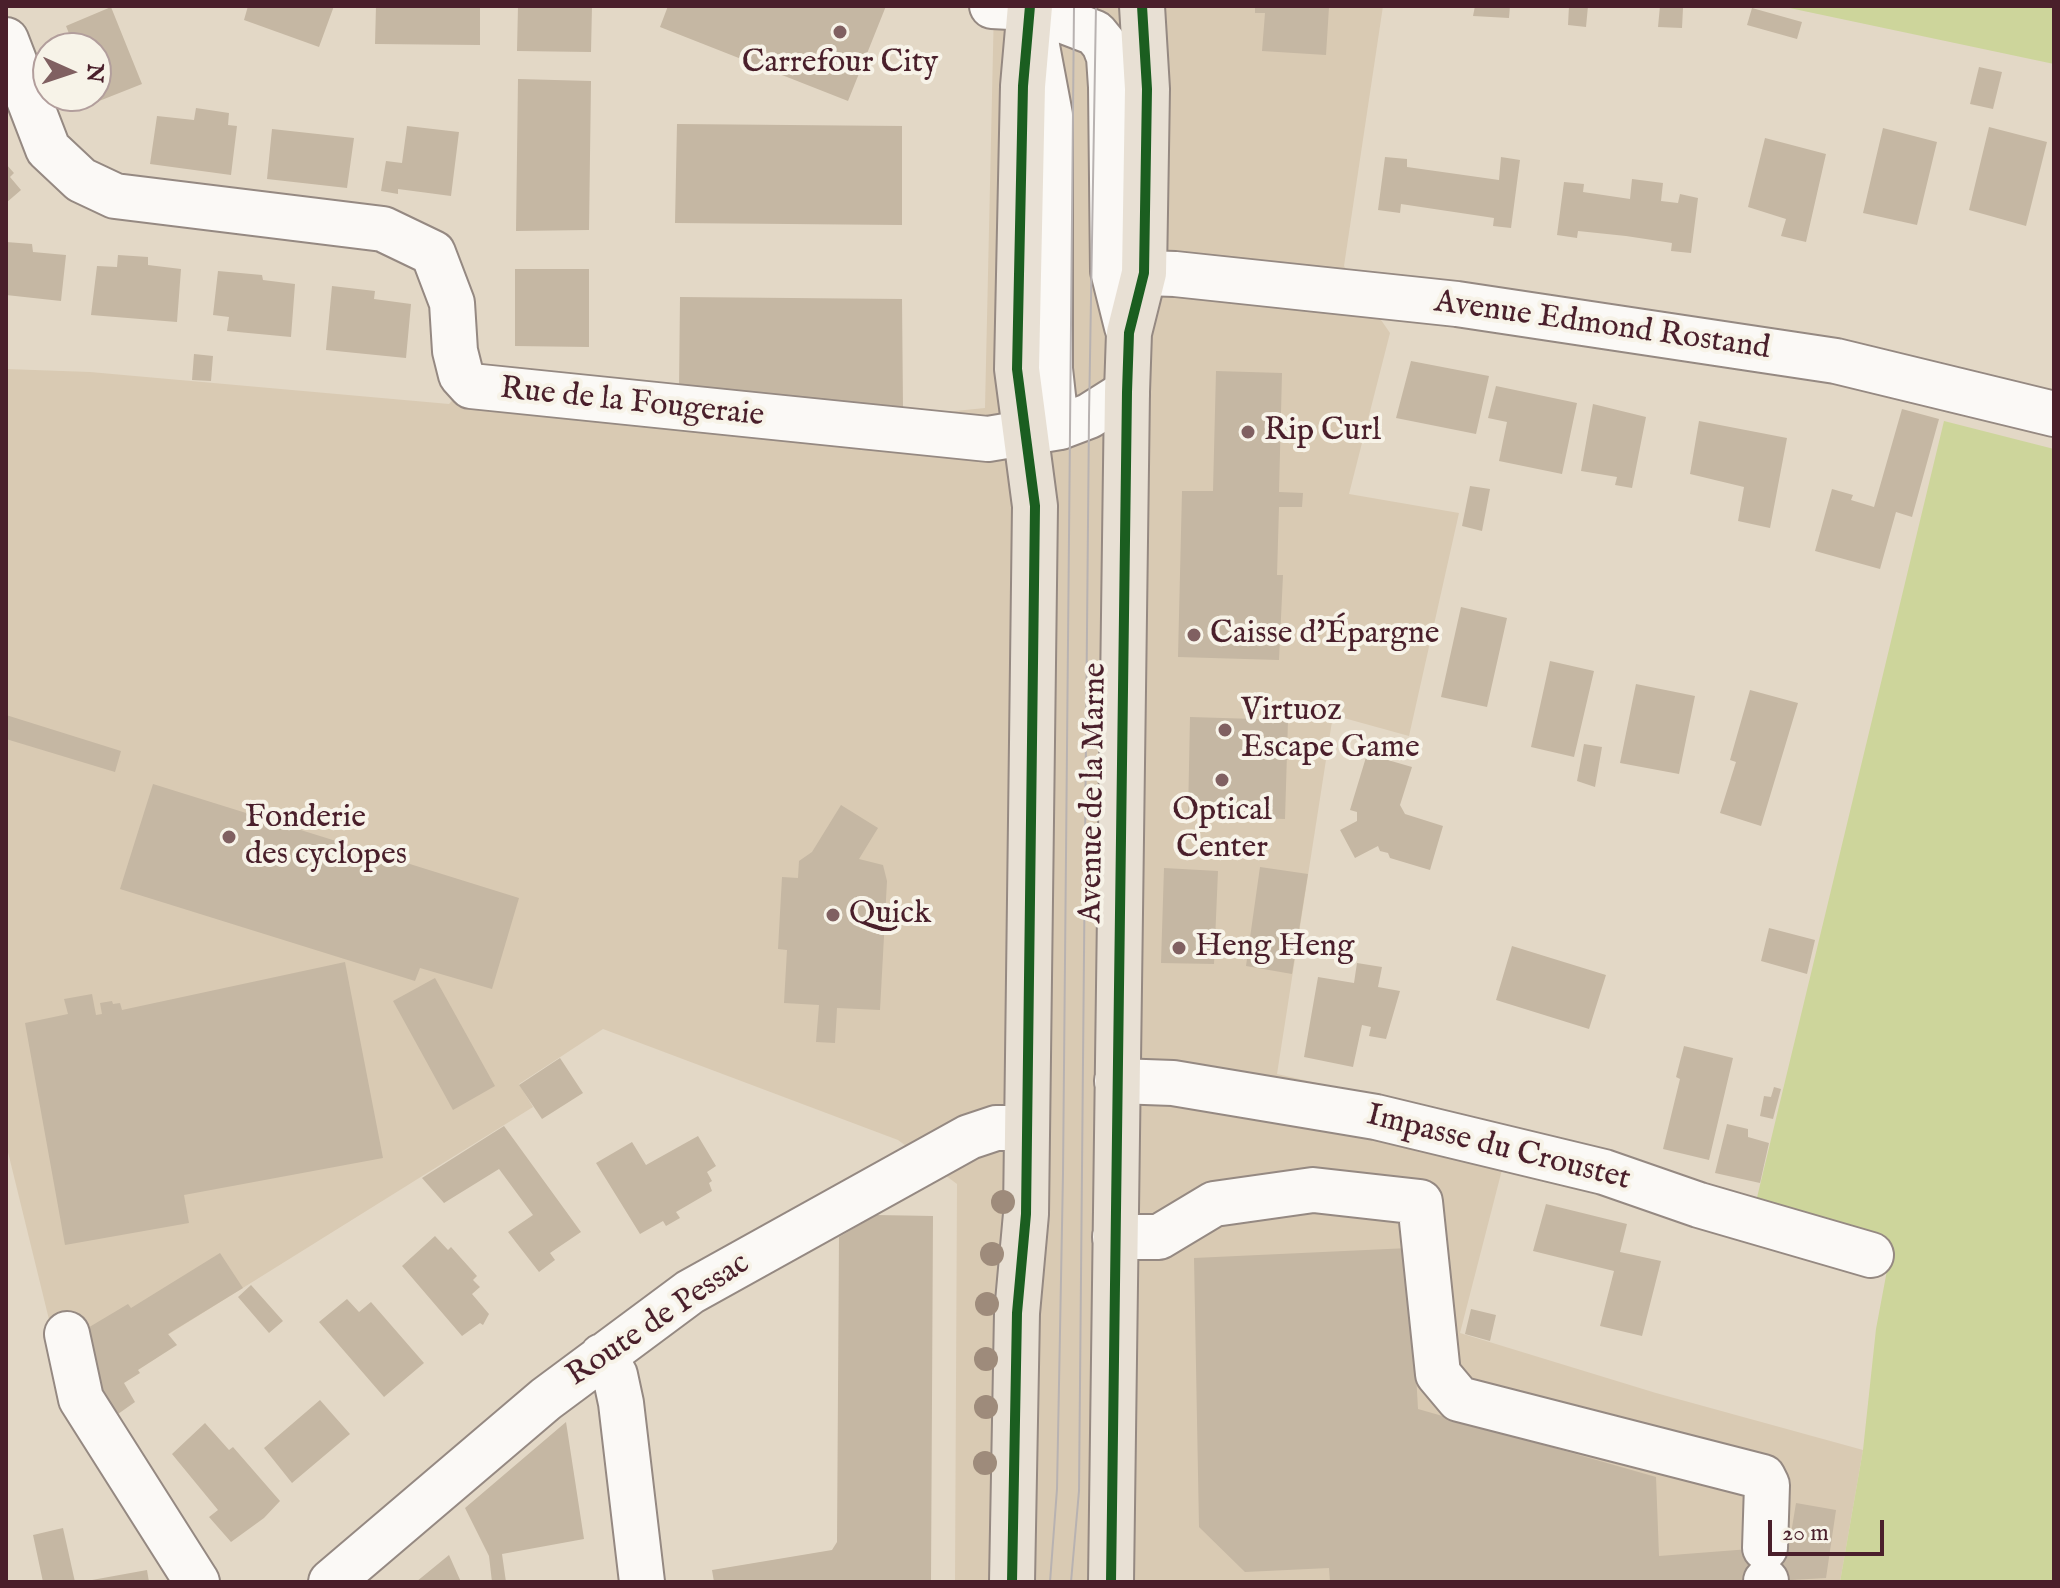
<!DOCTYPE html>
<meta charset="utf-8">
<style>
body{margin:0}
#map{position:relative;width:2060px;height:1588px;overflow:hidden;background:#e3d8c6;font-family:"IM FELL English",serif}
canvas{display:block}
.frame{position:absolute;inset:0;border:8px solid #4a1f2b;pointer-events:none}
.north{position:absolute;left:32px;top:32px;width:80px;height:80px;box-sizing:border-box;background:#f7f3e8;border:2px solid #b29e9c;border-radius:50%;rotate:93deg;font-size:22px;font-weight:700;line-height:32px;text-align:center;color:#4a1f2b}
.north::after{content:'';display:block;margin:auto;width:28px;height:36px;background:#806061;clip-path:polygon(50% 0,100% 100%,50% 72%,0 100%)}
.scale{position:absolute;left:1768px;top:1520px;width:116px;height:36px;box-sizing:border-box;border:4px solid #4a1f2b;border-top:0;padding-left:10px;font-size:24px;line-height:28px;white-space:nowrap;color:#4a1f2b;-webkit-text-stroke:6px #f7f3e8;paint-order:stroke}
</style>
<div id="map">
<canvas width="2060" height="1588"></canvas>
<div class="frame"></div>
<div class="north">N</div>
<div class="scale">20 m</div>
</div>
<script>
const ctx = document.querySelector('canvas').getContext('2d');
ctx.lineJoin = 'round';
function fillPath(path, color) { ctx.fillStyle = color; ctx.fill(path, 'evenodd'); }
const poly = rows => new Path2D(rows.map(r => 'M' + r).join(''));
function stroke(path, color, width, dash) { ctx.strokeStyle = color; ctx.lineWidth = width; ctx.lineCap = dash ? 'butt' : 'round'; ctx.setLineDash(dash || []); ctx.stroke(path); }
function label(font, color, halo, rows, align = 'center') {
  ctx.font = font + ' "IM FELL English",serif'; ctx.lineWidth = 8; ctx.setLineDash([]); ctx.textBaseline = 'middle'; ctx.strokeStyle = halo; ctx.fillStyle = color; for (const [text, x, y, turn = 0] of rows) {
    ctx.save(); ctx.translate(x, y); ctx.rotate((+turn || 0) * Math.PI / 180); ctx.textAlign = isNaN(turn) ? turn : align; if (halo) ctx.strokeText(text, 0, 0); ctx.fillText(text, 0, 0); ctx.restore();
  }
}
fillPath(poly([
 [994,6,1383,6,1344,266,1390,333,1349,494,1459,513,1409,736,1333,715,1277,1074,1513,1127,1460,1333,1656,1393,1863,1450,1840,1582,955,1582,957,1184,898,1140,603,1029,519,1084,533,1107,68,1397,6,1144,6,369,90,372,449,404,478,373,935,413,985,408]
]), '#d9cab3');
fillPath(poly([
 [1780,6,2054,6,2054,64],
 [1944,421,2054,449,2054,1582,1840,1582,1863,1450,1876,1329,1891,1249,1754,1210]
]), '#cdd59b');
fillPath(poly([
 [248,6,334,6,319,47,244,20],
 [376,6,480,6,480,45,375,44],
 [518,6,592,6,591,52,517,51],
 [668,6,886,6,848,101,660,27],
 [1255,6,1329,7,1326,55,1262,51,1265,13,1255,13],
 [1475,6,1510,6,1509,18,1473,16],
 [1569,6,1588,6,1586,27,1568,25],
 [1660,6,1683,8,1682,28,1658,27],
 [111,7,142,84,94,103,91,96,96,96,96,48,64,48,62,44,72,41,66,26],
 [1752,8,1802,22,1797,39,1747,25],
 [1979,67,2002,72,1993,109,1970,104],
 [518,79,591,81,589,230,516,231],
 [196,108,229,113,228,125,237,126,231,175,150,164,157,116,194,120],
 [677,124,902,126,902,225,675,223],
 [407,126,459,132,451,196,398,189,398,194,381,191,386,161,402,163],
 [1989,127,2047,142,2026,226,1969,210],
 [1883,128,1937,142,1917,225,1863,213],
 [272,129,354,138,347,188,267,179],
 [1765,138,1826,154,1806,242,1781,236,1786,219,1748,207],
 [1385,157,1407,159,1407,167,1499,180,1501,157,1520,160,1511,228,1493,226,1494,218,1401,204,1400,213,1378,210],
 [6,164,14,173,10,177,21,190,6,203],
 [1632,179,1663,183,1661,201,1678,203,1680,194,1698,198,1691,253,1671,251,1672,243,1626,236,1578,231,1577,238,1557,235,1564,182,1584,184,1583,192,1630,199],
 [6,242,32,244,33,252,66,255,61,301,6,295],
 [118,255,148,257,148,265,181,269,177,322,91,315,97,266,117,267],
 [515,269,589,269,589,347,515,346],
 [218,271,262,275,263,280,295,284,291,337,227,331,229,317,213,315],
 [332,286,375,291,374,299,411,304,406,358,326,350],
 [680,297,902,299,903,410,679,390],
 [194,354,213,356,211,381,192,380],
 [1411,361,1489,376,1476,434,1396,418],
 [1216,371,1282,373,1279,492,1303,493,1302,507,1279,507,1277,575,1283,575,1279,660,1178,657,1182,491,1213,491],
 [1496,386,1577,403,1562,474,1499,461,1507,422,1488,418],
 [1593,404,1646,417,1632,488,1615,485,1617,477,1581,471],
 [1902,409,1939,419,1912,517,1896,512,1880,569,1815,551,1832,489,1853,495,1851,500,1874,507],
 [1699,421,1787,438,1770,528,1738,521,1744,487,1690,474],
 [1470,486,1490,489,1482,531,1462,526],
 [1461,607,1507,618,1487,707,1441,697],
 [1550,661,1594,671,1574,757,1531,747],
 [1636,684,1695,696,1679,774,1620,763],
 [1750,690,1798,703,1761,826,1720,813,1736,762,1730,760],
 [6,715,121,751,115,772,6,739],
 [1190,717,1288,720,1285,819,1188,816],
 [1584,744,1602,747,1595,787,1577,781],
 [1367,754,1412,767,1400,805,1405,814,1443,826,1430,870,1390,858,1388,853,1380,851,1378,846,1355,858,1340,830,1357,821,1357,812,1350,810],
 [153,784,519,898,492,989,420,968,415,981,120,889],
 [841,805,878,828,859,859,883,865,887,881,880,1010,837,1008,835,1043,816,1042,819,1005,784,1003,787,950,778,949,782,877,798,878,799,861,812,852],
 [1260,867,1308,874,1292,974,1246,966],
 [1164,868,1218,871,1214,964,1161,963],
 [1769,928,1815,940,1807,974,1761,961],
 [1512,946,1606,975,1589,1029,1496,1000],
 [345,962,383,1158,184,1195,189,1223,65,1245,25,1023,68,1014,64,999,92,994,96,1015,102,1014,100,1003,112,1001,113,1004,120,1003,122,1010],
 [1357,963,1382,967,1378,987,1400,991,1386,1039,1369,1036,1371,1027,1362,1025,1353,1067,1304,1057,1318,977,1354,983],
 [435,978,495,1086,453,1110,393,1001],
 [1684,1046,1733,1058,1709,1160,1663,1149,1680,1079,1676,1077],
 [560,1058,583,1093,542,1119,519,1085],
 [1774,1087,1781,1089,1773,1119,1760,1116,1764,1096,1771,1097],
 [1727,1124,1748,1129,1748,1137,1769,1143,1760,1183,1715,1173],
 [504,1126,581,1232,550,1253,555,1260,539,1272,508,1232,533,1215,499,1169,444,1203,422,1178],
 [698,1136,716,1166,707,1172,712,1181,709,1183,712,1191,676,1212,680,1218,666,1226,663,1221,640,1234,596,1163,632,1142,646,1165],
 [1546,1204,1627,1224,1620,1252,1661,1261,1642,1336,1600,1326,1614,1271,1533,1251],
 [876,1215,933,1216,931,1581,714,1582,712,1570,832,1550,837,1542,839,1237],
 [435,1236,448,1250,451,1247,477,1276,473,1280,480,1287,472,1294,489,1314,483,1325,480,1323,462,1336,402,1266],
 [1409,1248,1418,1409,1656,1477,1659,1556,1789,1546,1796,1503,1836,1510,1826,1578,1757,1582,1330,1582,1329,1568,1245,1572,1199,1527,1194,1258],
 [220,1253,243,1288,168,1334,177,1345,138,1370,140,1373,124,1383,135,1402,118,1414,96,1380,81,1332,128,1304,131,1308],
 [251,1285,283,1321,269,1333,238,1297],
 [347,1299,359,1312,371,1302,424,1363,384,1397,319,1322],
 [1471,1309,1496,1315,1490,1341,1465,1334],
 [320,1400,350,1434,292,1483,264,1448],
 [566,1422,584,1539,502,1554,506,1582,492,1582,489,1556,465,1508],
 [205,1423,229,1450,233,1447,280,1501,264,1518,231,1542,209,1517,218,1510,172,1454],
 [63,1528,75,1582,43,1582,33,1535],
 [449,1555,461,1582,416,1582],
 [147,1570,149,1582,92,1582,92,1580]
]), '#c5b7a3');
const minor = poly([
 [992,6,1030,8,1095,33,1104,44,1109,57,1111,87,1113,271,1127,327],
 [1034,30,1050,115,1050,369,1054,405,1060,427,1089,416,1127,392],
 [6,40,48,149,81,180,115,196,383,229,433,253,452,303,455,351,461,375,471,386,988,439,1060,427],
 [1144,273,1175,274,1457,304,1836,361,2054,414],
 [1117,1081,1173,1083,1376,1117,1604,1172,1699,1205,1871,1255],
 [1115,1237,1159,1237,1214,1204,1313,1190,1420,1202,1438,1374,1459,1399,1763,1477,1767,1485,1765,1548],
 [67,1334,81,1399,197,1582],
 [602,1356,615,1375,621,1403,642,1582],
 [331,1582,546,1399,690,1292,969,1137,996,1128,1027,1128],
 [1766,1582,1766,1581]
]);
const major = poly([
 [1012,1582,1017,1313,1026,1214,1035,506,1017,369,1023,86,1030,6],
 [1111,1582,1127,392,1129,333,1144,273,1147,89,1142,6]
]);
stroke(minor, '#958982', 48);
stroke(major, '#958982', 48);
stroke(minor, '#fbf9f6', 44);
stroke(major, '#e8e0d4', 44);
stroke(poly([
 [1050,1582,1057,1489,1063,1174,1074,6],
 [1071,1582,1079,1491,1089,416,1096,6]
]), '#b8b2b1', 2);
stroke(poly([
 [1012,1582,1017,1313,1026,1214,1035,506,1017,369,1023,86,1030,6],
 [1111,1582,1127,392,1129,333,1144,273,1147,89,1142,6]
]), '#1b5e20', 10);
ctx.fillStyle = '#9e8b7b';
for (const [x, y] of [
 [1003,1202],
 [992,1254],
 [987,1304],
 [986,1359],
 [986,1407],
 [985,1463]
]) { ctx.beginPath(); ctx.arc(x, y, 12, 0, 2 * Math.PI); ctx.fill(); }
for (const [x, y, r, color] of [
 [840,32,8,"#806061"],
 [1248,432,8,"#806061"],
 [1194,635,8,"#806061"],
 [1225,730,8,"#806061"],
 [1222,780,8,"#806061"],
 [229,837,8,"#806061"],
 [833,915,8,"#806061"],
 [1179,948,8,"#806061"]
]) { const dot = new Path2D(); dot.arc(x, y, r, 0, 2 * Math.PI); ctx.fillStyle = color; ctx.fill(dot); stroke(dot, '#f7f3e8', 3); }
label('32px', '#4a1f2b', '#f7f3e8', [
 ["Carrefour City",840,64,"center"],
 ["Rip Curl",1264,432],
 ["Caisse d'Épargne",1210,635],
 ["Virtuoz",1241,712],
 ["Escape Game",1241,749],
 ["Optical",1222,812,"center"],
 ["Center",1222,849,"center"],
 ["Fonderie",245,819],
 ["des cyclopes",245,856],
 ["Quick",849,915],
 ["Heng Heng",1195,948]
], 'left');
label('32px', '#4a1f2b', '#f7f3e8', [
 ["Avenue Edmond Rostand",1602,327,8],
 ["Rue de la Fougeraie",632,404,6],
 ["Avenue de la Marne",1095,793,-89],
 ["Impasse du Croustet",1498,1149,14],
 ["Route de Pessac",659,1321,-34]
]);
</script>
